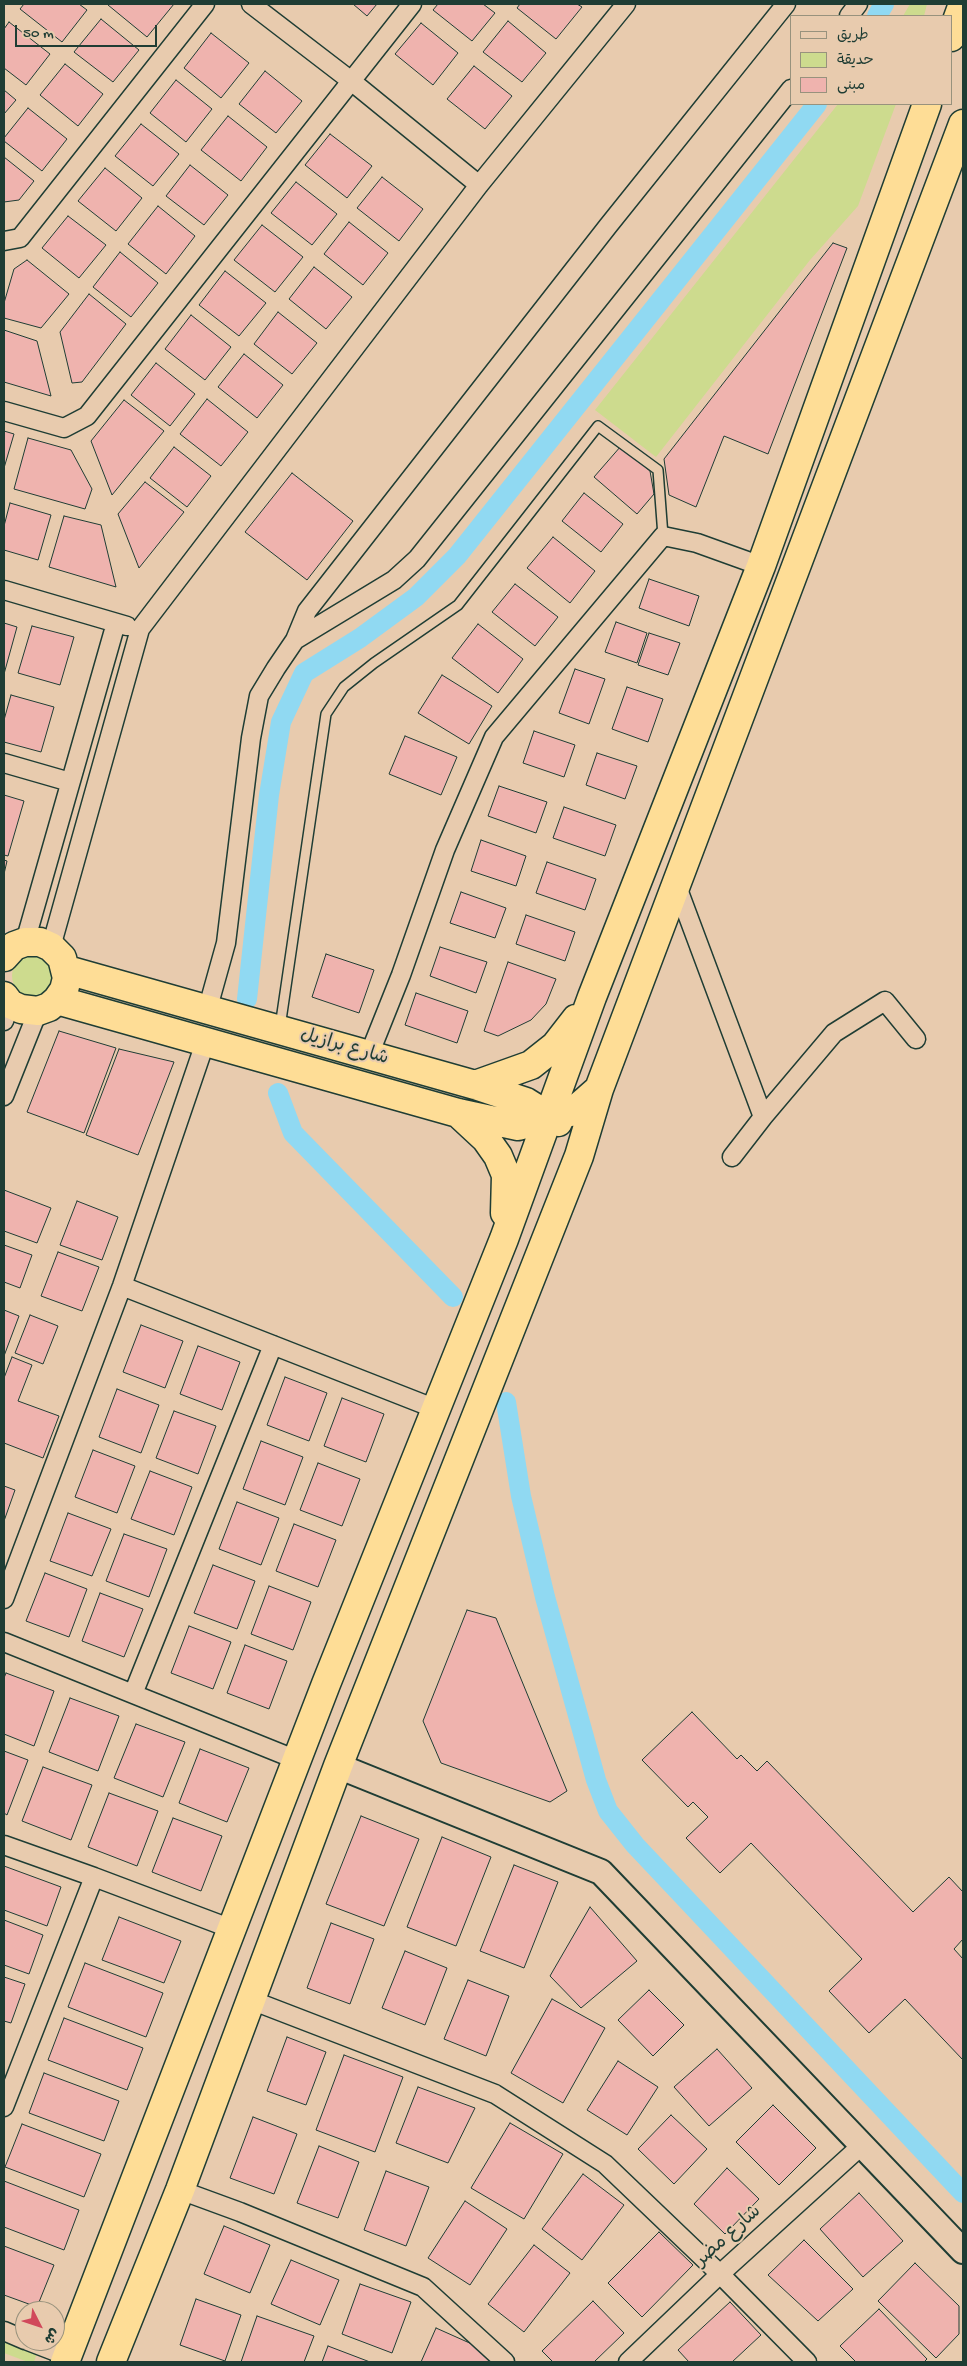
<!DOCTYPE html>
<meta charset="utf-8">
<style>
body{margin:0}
#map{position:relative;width:967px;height:2366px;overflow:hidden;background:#e8cbae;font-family:"Gochi Hand","Playpen Sans Arabic",sans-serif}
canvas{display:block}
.frame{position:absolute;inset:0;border:5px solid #1f3d34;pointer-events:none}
.legend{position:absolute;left:790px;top:15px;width:162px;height:90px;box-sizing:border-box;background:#e8cbae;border:1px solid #98927d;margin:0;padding:6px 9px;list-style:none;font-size:15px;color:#1f3d34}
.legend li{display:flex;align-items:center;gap:10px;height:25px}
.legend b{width:25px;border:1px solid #98927d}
.north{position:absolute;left:15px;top:2301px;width:50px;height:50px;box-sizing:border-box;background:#e8cbae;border:1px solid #98927d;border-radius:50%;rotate:131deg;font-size:14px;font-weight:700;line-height:20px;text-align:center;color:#1f3d34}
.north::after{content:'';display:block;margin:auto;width:18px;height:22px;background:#d1495b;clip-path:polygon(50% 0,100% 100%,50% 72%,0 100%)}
.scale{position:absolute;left:15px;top:25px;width:142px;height:22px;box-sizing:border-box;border:2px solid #1f3d34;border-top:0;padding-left:6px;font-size:15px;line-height:18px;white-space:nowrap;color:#1f3d34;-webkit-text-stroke:4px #e8cbae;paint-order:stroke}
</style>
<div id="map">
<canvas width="967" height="2366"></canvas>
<div class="frame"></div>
<ul class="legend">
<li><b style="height:6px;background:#e8cbae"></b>طريق</li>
<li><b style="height:14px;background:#cddb8e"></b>حديقة</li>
<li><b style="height:14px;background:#efb3ae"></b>مبنى</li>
</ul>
<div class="north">ش</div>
<div class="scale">50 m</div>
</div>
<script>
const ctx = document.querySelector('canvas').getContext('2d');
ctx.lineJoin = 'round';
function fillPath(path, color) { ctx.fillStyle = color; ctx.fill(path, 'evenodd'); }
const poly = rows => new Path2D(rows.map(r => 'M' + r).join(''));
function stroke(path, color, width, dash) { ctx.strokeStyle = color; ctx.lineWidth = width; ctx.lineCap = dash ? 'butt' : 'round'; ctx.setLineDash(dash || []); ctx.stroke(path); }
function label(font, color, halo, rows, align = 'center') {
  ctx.font = font + ' "Gochi Hand","Playpen Sans Arabic",sans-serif'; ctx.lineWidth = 4; ctx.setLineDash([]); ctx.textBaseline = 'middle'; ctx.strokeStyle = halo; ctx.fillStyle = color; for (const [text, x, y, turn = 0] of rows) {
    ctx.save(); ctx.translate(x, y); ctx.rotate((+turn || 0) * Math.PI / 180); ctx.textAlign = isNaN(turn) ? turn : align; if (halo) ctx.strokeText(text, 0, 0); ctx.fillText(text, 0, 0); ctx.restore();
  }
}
fillPath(poly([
 [910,4,927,4,924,16,903,16],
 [838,104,896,104,858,206,810,260,656,457,595,410],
 '12 976a20 20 0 1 1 40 0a20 20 0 1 1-40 0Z',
 [4,2341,37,2353,34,2362,28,2362,4,2353]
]), '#cddb8e');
stroke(poly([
 [877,16,884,4],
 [247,999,269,795,281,722,304,673,360,638,416,597,457,556,817,104],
 [278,1093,293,1133,453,1297],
 [506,1402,521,1496,545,1597,596,1780,608,1811,635,1845,963,2193]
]), '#90d9f2', 20);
const building = poly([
 [24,4,79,4,87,10,62,42,20,9,24,4],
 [109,4,174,4,147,37,108,5,109,4],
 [353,4,377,4,367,16,353,4],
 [438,4,483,4,495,13,472,41,433,10,438,4],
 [520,4,577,4,582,7,556,39,517,8,520,4],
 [101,19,139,50,113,82,74,52,101,19],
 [508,21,546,53,522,82,483,52,508,21],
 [9,22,50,54,26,85,4,68,4,29,9,22],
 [421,23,458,53,433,85,395,54,421,23],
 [211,33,249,63,221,98,184,68,211,33],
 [65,64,103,94,78,126,40,95,65,64],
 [474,66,512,96,485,129,447,99,474,66],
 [265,71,302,101,276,133,239,104,265,71],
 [176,80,212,109,186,142,150,113,176,80],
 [4,90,16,100,4,114,4,90],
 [28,108,67,139,42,171,4,141,4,138,28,108],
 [228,116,267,147,241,181,201,150,228,116],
 [141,124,179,154,153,186,115,156,141,124],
 [330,134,372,166,347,198,305,165,330,134],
 [4,157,34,181,19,200,4,202,4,157],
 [190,165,228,195,204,225,166,196,190,165],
 [105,168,142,198,116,231,78,201,105,168],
 [382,177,423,209,399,241,357,208,382,177],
 [296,182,337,214,312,245,271,213,296,182],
 [158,206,195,236,166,274,128,244,158,206],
 [68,216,106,245,79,278,42,248,68,216],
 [349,222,388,253,363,285,324,254,349,222],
 [262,225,303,257,275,292,234,260,262,225],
 [833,243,847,248,768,454,724,436,696,507,669,495,664,459,833,243],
 [120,252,158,283,131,317,93,287,120,252],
 [27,260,69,294,41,328,4,318,4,303,14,269,27,260],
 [314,267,352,297,326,329,289,299,314,267],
 [225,271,266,303,239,336,199,305,225,271],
 [89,294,126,324,82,382,72,383,60,332,89,294],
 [278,312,317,343,292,374,254,344,278,312],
 [191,315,231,347,205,380,165,349,191,315],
 [4,330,37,341,51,396,4,382,4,330],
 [244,354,283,385,257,418,218,387,244,354],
 [156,363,195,394,170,426,131,395,156,363],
 [207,399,248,432,221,466,180,434,207,399],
 [124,400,164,431,112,495,91,441,124,400],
 [4,431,14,434,4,468,4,431],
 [28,438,71,450,92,489,85,509,14,489,28,438],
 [621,446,650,471,654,494,637,514,594,477,621,446],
 [174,447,211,476,187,507,150,478,174,447],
 [292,473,353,521,307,580,245,532,292,473],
 [145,482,184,512,139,568,118,514,145,482],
 [584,493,623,524,601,552,562,521,584,493],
 [10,503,51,515,38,560,4,550,4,526,10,503],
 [64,516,101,525,116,587,49,567,64,516],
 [553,537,595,571,570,603,527,568,553,537],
 [649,579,699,596,689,626,639,608,649,579],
 [515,584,558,617,535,646,492,612,515,584],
 [616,622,647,633,637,663,605,652,616,622],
 [4,623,17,627,4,674,4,623],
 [478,624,523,659,498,693,452,658,478,624],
 [32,626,74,637,60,685,18,673,32,626],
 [649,633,680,643,668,675,638,665,649,633],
 [575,669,605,679,589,724,559,713,575,669],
 [442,675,492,706,469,744,418,713,442,675],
 [627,687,663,699,648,742,612,729,627,687],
 [11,695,54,707,41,752,4,742,4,720,11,695],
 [534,731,575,745,564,777,523,763,534,731],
 [405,736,457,757,441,795,389,774,405,736],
 [597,753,637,766,625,799,586,785,597,753],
 [499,786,547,802,536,833,488,816,499,786],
 [4,795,24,801,8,856,4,855,4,795],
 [564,807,616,825,605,856,553,838,564,807],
 [481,840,526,856,516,886,471,871,481,840],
 [4,860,7,861,4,874,4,860],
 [547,862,596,879,585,910,536,893,547,862],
 [461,892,506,908,495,938,450,923,461,892],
 [526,915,575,932,565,961,516,944,526,915],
 [440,947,487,962,476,993,430,976,440,947],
 [326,954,374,970,359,1013,312,997,326,954],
 [508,962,556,979,546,1004,531,1020,498,1036,484,1031,508,962],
 [416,993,468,1011,457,1043,405,1025,416,993],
 [59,1031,116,1048,84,1133,27,1112,59,1031],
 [119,1049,174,1062,138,1155,86,1135,119,1049],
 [4,1190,51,1208,37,1243,4,1231,4,1190],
 [77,1201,118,1217,102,1260,60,1245,77,1201],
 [4,1245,32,1255,20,1288,4,1282,4,1245],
 [58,1252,99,1267,82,1311,41,1296,58,1252],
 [4,1310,19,1316,4,1356,4,1310],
 [30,1315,58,1326,43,1364,15,1353,30,1315],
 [141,1325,183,1341,165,1388,123,1372,141,1325],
 [198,1346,240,1362,222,1410,180,1394,198,1346],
 [12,1357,32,1365,18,1401,59,1416,43,1458,4,1443,4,1378,12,1357],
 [285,1377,327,1393,309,1441,267,1425,285,1377],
 [117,1389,159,1405,141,1453,99,1437,117,1389],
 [342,1398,384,1414,366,1462,324,1446,342,1398],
 [174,1411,216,1426,198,1474,156,1458,174,1411],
 [261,1441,303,1457,285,1505,243,1489,261,1441],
 [93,1450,135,1466,117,1513,75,1497,93,1450],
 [318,1463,360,1479,342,1526,300,1510,318,1463],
 [150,1471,192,1487,174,1535,131,1519,150,1471],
 [4,1486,15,1490,4,1521,4,1486],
 [237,1502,279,1518,261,1565,219,1549,237,1502],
 [68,1513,111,1529,92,1576,50,1561,68,1513],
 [294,1524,336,1540,318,1587,276,1571,294,1524],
 [124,1534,167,1549,149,1597,106,1581,124,1534],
 [213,1565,255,1581,237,1629,194,1613,213,1565],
 [45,1573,87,1589,69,1637,26,1621,45,1573],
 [269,1586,311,1602,293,1650,251,1634,269,1586],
 [100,1593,143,1609,124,1657,82,1641,100,1593],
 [467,1610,496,1618,567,1791,550,1802,441,1763,423,1721,467,1610],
 [189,1626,231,1642,213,1689,171,1673,189,1626],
 [245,1645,287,1661,269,1709,227,1693,245,1645],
 [6,1673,54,1691,34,1746,4,1734,4,1678,6,1673],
 [70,1698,119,1716,98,1771,49,1752,70,1698],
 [692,1712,737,1759,741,1755,757,1771,767,1761,913,1912,949,1877,963,1892,963,1939,954,1949,963,1959,963,2060,905,1999,869,2033,829,1991,862,1959,751,1843,720,1873,686,1838,708,1817,693,1802,688,1807,642,1760,692,1712],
 [136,1724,185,1742,163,1797,114,1778,136,1724],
 [200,1749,249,1768,227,1822,179,1803,200,1749],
 [4,1751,28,1760,7,1815,4,1813,4,1751],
 [43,1767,92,1785,71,1840,22,1821,43,1767],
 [109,1793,158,1811,137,1866,88,1847,109,1793],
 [361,1816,419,1839,384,1926,326,1904,361,1816],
 [173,1818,222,1836,201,1891,152,1872,173,1818],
 [442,1837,491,1857,456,1946,407,1927,442,1837],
 [514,1865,558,1882,524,1968,480,1951,514,1865],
 [4,1866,61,1887,47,1926,4,1910,4,1866],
 [590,1907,637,1961,581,2008,550,1976,590,1907],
 [119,1917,181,1941,164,1983,102,1960,119,1917],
 [4,1920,43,1935,29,1974,4,1965,4,1920],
 [331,1923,374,1939,350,2004,307,1988,331,1923],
 [405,1951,447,1968,425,2025,382,2008,405,1951],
 [85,1963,163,1993,146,2037,68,2007,85,1963],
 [4,1977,25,1984,11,2023,4,2021,4,1977],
 [468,1980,509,1996,486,2056,444,2039,468,1980],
 [649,1990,684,2025,653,2056,618,2020,649,1990],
 [552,1999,605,2028,563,2103,511,2073,552,1999],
 [64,2018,143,2048,127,2090,48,2060,64,2018],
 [287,2037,326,2052,306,2105,267,2091,287,2037],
 [717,2049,752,2088,709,2126,674,2087,717,2049],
 [344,2055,403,2077,375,2152,316,2130,344,2055],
 [618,2061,658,2087,627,2135,587,2110,618,2061],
 [44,2073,119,2101,104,2141,29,2113,44,2073],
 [418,2087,475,2108,448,2163,396,2143,418,2087],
 [773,2105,816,2148,779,2185,736,2142,773,2105],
 [671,2115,707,2149,674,2184,638,2149,671,2115],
 [253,2117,297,2134,274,2194,230,2178,253,2117],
 [510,2123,563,2154,524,2219,471,2188,510,2123],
 [22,2124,101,2154,84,2197,5,2167,22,2124],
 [319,2146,359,2162,338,2218,297,2203,319,2146],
 [727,2168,759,2199,725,2234,694,2204,727,2168],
 [386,2171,429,2187,406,2246,364,2230,386,2171],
 [583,2174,624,2205,582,2260,542,2229,583,2174],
 [4,2181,79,2210,64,2250,4,2227,4,2181],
 [859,2193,903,2241,863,2277,820,2229,859,2193],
 [465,2201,507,2229,470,2285,428,2258,465,2201],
 [224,2226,270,2245,250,2293,204,2274,224,2226],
 [659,2232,693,2265,642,2317,608,2283,659,2232],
 [804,2240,853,2289,818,2321,768,2275,804,2240],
 [534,2245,570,2273,524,2332,488,2304,534,2245],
 [4,2246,54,2265,37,2307,4,2295,4,2246],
 [291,2260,339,2280,320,2325,271,2304,291,2260],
 [915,2263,959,2306,959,2334,936,2358,878,2301,915,2263],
 [360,2284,411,2302,392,2353,342,2334,360,2284],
 [196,2299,241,2315,225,2361,180,2345,196,2299],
 [593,2301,624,2333,594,2362,553,2362,542,2351,593,2301],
 [730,2302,761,2335,732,2362,689,2362,678,2350,730,2302],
 [879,2309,927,2359,924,2362,856,2362,840,2346,879,2309],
 [257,2316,314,2336,304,2362,241,2362,257,2316],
 [436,2328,492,2353,488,2362,421,2362,436,2328],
 [328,2346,370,2362,322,2362,328,2346]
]);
fillPath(building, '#efb3ae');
stroke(building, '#1f3d34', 1);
const service = poly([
 [280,1027,326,714,344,687,374,663,458,605,598,426,658,470,663,536]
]);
const minor = poly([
 [251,4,350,80,479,185],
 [849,16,858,4],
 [4,241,20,238,205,4],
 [4,411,64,428,87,416,412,4],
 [4,590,127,626],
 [295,640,307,611,608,226,786,4],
 [4,763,70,782],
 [676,884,763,1117,834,1033,885,1001,916,1039],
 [25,942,116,623],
 [51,947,140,629,479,185,626,4],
 [207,1011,226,943,251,738,259,696,276,668,295,640,394,580,417,559,791,89],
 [4,1021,10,1004],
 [369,1055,401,975,445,850,494,737,663,536,697,543,761,566],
 [4,1096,38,1011],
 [732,1157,763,1117],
 [122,1286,436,1409],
 [4,1599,122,1286,205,1043],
 [4,1642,297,1760],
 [133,1694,273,1345],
 [4,1845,94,1877],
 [251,2000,495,2094,605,2164,720,2274,807,2362],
 [4,2107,94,1877,232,1929],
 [180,2190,240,2212,423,2287,505,2362],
 [4,2331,25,2340],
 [28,2341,67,2356],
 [628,2362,720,2274,861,2146]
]);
const secondary = poly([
 [338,1766,601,1872,963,2251]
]);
const trunk = poly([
 [951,37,963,4],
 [4,957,14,946,25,942,40,942,51,947,62,958,67,978,64,990,57,1000,49,1007,38,1011,21,1009,10,1004,4,996],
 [67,970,475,1085,526,1102,558,1122],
 [57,1000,458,1113,518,1126,574,1111,599,1089],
 [475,1085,531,1065,555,1046,576,1019],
 [458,1113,486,1139,498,1156,506,1175,505,1213],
 [65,2362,326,1684,504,1239,592,997,761,566,927,104],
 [111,2362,180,2190,338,1766,579,1156,599,1089,963,124]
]);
stroke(service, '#1f3d34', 12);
stroke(minor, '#1f3d34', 21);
stroke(secondary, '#1f3d34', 28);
stroke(trunk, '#1f3d34', 31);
stroke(service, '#e8cbae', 9);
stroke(minor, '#e8cbae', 18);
stroke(secondary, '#e8cbae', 24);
stroke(trunk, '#fedd96', 28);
label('19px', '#1f3d34', '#e8cbae', [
 ["شارع برازيل",344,1048,16],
 ["شارع مضر",729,2237,-42]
]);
</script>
